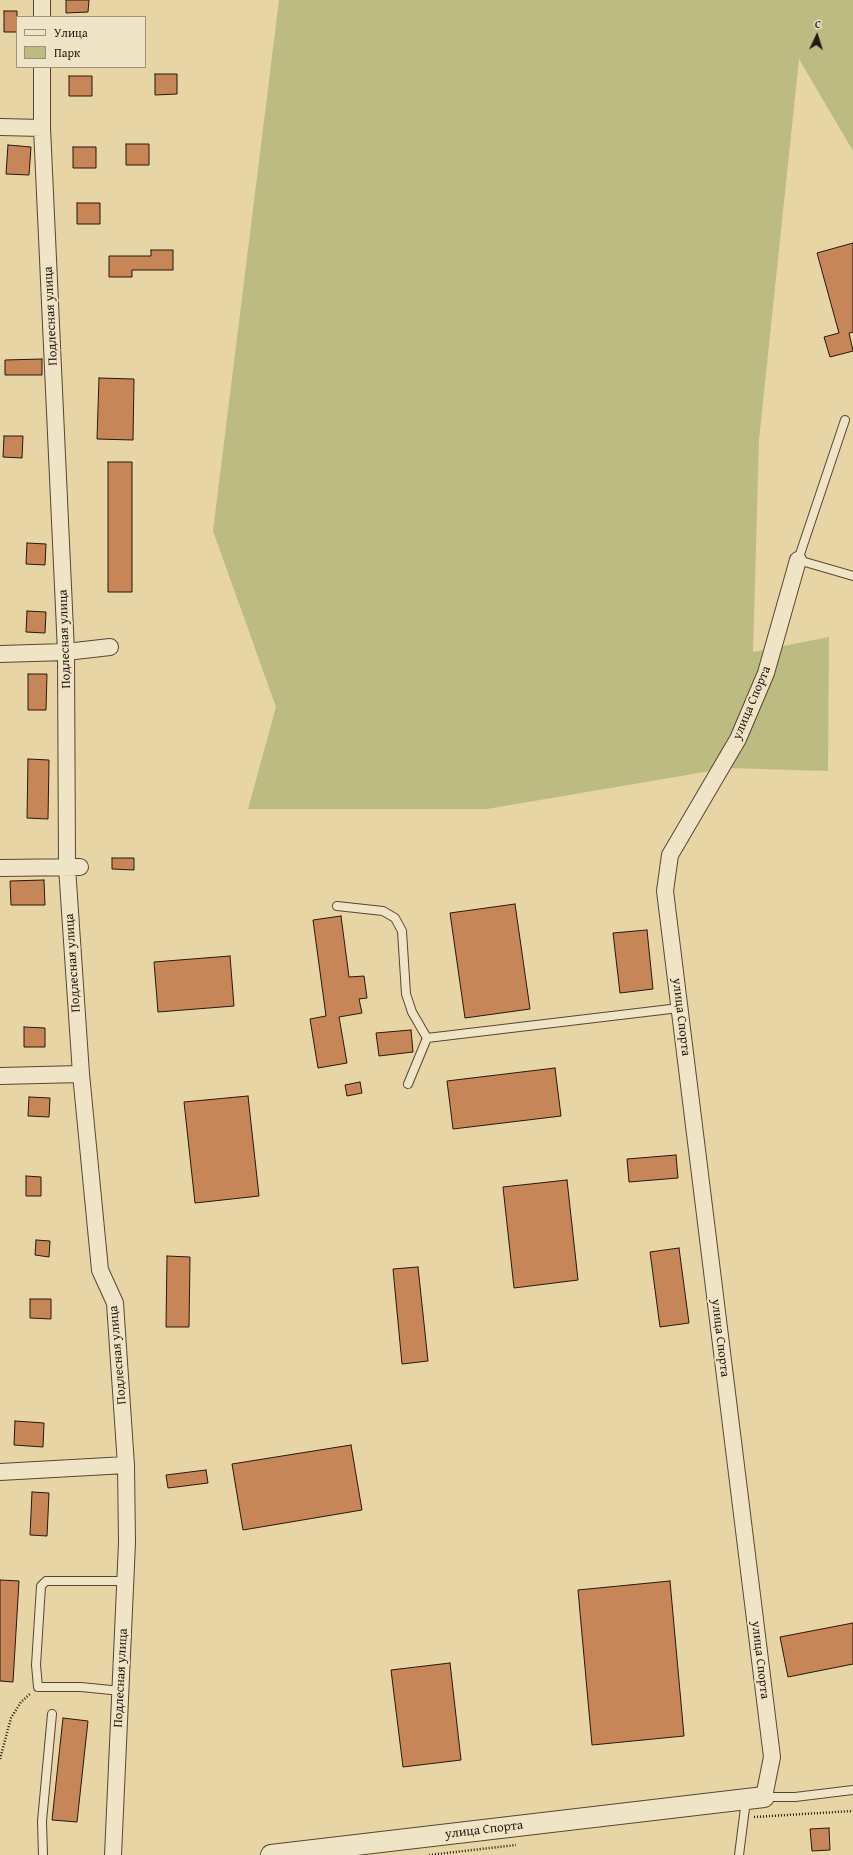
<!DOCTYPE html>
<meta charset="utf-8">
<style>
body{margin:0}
#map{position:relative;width:853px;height:1855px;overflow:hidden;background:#e7d5a6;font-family:"Gentium Book Plus",serif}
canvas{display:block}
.legend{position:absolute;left:16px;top:16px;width:130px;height:52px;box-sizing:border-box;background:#efe4c5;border:1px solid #9f927c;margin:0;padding:5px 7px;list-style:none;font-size:12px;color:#28170e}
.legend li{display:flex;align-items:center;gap:8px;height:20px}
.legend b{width:20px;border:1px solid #9f927c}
.north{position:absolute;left:797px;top:16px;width:40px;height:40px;-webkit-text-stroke:3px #efe4c5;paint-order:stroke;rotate:4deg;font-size:11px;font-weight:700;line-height:16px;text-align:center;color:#28170e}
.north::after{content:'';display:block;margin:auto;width:14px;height:18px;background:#28170e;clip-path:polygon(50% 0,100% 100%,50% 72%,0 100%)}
</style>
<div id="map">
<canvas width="853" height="1855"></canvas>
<ul class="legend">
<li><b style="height:5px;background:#efe4c5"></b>Улица</li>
<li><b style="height:11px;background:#bcbb82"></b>Парк</li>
</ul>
<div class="north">С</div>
</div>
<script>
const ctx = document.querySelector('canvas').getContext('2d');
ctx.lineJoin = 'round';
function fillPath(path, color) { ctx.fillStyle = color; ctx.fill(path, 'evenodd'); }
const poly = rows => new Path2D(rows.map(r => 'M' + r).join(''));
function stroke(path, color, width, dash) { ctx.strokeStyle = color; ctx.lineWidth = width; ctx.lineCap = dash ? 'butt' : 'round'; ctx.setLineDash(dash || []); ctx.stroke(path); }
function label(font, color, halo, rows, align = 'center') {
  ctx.font = font + ' "Gentium Book Plus",serif'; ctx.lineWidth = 4; ctx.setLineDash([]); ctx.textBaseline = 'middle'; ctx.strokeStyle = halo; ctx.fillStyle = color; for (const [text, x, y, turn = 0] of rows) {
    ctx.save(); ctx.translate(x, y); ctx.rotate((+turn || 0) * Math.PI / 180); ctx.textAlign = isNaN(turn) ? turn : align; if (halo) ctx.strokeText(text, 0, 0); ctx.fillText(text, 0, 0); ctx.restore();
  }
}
fillPath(poly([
 [279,0,853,0,853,151,799,59,759,440,753,652,829,637,828,771,728,768,487,809,248,809,276,707,213,531]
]), '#bcbb82');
const building = poly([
 [66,0,89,0,88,12,66,13,66,0],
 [4,11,17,11,17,32,4,32,4,11],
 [155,74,177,74,177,94,155,95,155,74],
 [69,76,92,76,92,96,69,96,69,76],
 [126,144,149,144,149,165,126,165,126,144],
 [8,145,31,147,29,175,6,174,8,145],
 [73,147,96,147,96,168,73,168,73,147],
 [77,203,100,203,100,224,77,224,77,203],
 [853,243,853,332,849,333,853,351,830,357,824,337,839,333,817,253,853,243],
 [151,250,173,250,173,270,132,270,132,277,109,277,109,256,151,256,151,250],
 [42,359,42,375,5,375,5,360,42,359],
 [99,378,134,379,133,440,97,439,99,378],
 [4,436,23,436,22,458,3,457,4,436],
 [108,462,132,462,132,592,108,592,108,462],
 [27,543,46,544,45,565,26,564,27,543],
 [27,611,46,612,45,633,26,632,27,611],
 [28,674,47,674,46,710,28,710,28,674],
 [28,759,49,760,48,819,27,818,28,759],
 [112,858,134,858,134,870,112,869,112,858],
 [44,880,45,905,11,905,10,881,44,880],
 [515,904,530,1009,465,1018,450,913,515,904],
 [341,916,349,977,364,976,367,998,359,999,362,1013,339,1017,347,1063,318,1068,310,1019,326,1016,313,920,341,916],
 [647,930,653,989,620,993,613,933,647,930],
 [230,956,234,1006,158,1012,154,962,230,956],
 [24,1027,45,1028,45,1047,24,1047,24,1027],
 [411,1030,413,1052,379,1056,376,1033,411,1030],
 [555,1068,561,1116,453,1129,447,1081,555,1068],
 [360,1082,362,1093,347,1096,345,1085,360,1082],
 [248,1096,259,1196,195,1203,184,1102,248,1096],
 [29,1097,50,1098,49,1117,28,1116,29,1097],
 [676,1155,678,1178,629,1182,627,1159,676,1155],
 [26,1176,41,1177,41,1196,26,1196,26,1176],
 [567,1180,578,1280,514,1288,503,1187,567,1180],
 [36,1240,50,1241,49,1257,35,1255,36,1240],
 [679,1248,689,1323,660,1327,650,1252,679,1248],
 [167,1256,190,1257,189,1327,166,1327,167,1256],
 [418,1267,428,1361,402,1364,393,1269,418,1267],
 [30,1299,51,1299,51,1319,30,1318,30,1299],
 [15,1421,44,1423,43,1447,14,1445,15,1421],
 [351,1445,362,1510,243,1530,232,1464,351,1445],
 [206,1470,208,1483,168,1488,166,1475,206,1470],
 [32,1492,49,1493,47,1536,30,1535,32,1492],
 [0,1580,19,1581,13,1682,0,1681,0,1580],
 [670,1581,684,1736,592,1745,578,1590,670,1581],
 [853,1623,853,1664,788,1677,780,1637,853,1623],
 [450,1663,461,1760,403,1767,391,1670,450,1663],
 [63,1718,88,1721,77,1822,52,1820,63,1718],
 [829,1828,830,1850,812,1851,810,1829,829,1828]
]);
fillPath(building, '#c78658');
stroke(building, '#28170e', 1);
const service = poly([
 [845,420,798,560,853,576],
 [337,906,383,911,395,918,402,931,406,994,412,1012,427,1038,408,1084],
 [427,1038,679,1008],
 [121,1691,81,1687,38,1687,36,1665,41,1586,46,1581,126,1581],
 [764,1797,795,1797,853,1790],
 [43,1855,42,1821,52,1714],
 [739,1855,746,1800]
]);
const minor = poly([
 [42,0,42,17],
 [42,67,42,128,66,652,67,867,81,1074,100,1270,115,1303,126,1465,127,1543,113,1855],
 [0,127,42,128],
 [0,654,66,652,110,647],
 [0,868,80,867],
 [0,1076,81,1074],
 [0,1472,126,1465],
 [764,1797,772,1757,665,891,670,855,738,739,766,673,798,560]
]);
const tertiary = poly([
 [271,1855,764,1797]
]);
stroke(service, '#584634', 10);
stroke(minor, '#584634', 18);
stroke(tertiary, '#584634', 22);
stroke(poly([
 [0,1759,11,1718,21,1702,30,1694],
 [754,1817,853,1811],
 [429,1855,516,1845]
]), '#28170e', 2.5, [1, 2]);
stroke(service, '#efe4c5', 8);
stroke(minor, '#efe4c5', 16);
stroke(tertiary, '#efe4c5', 20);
label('13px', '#28170e', '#efe4c5', [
 ["Подлесная улица",51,316,-93],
 ["Подлесная улица",65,639,-92],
 ["улица Спорта",752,703,-67],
 ["Подлесная улица",73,963,-94],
 ["улица Спорта",681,1017,83],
 ["улица Спорта",720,1338,83],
 ["Подлесная улица",118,1355,-95],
 ["улица Спорта",760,1660,83],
 ["Подлесная улица",121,1678,-87],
 ["улица Спорта",484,1830,-7]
]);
</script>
